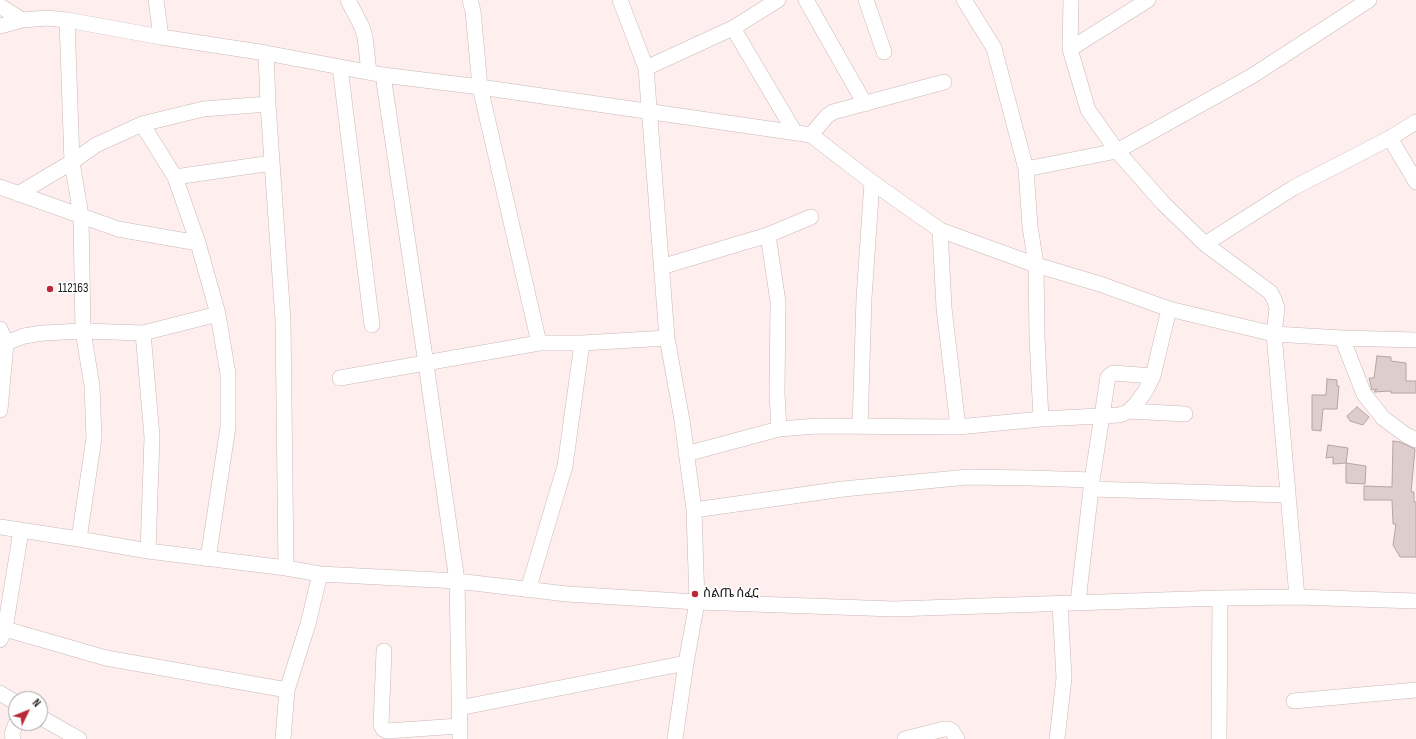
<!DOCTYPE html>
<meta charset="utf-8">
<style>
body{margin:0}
#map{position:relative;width:1416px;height:739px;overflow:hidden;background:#feeeed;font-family:"Sofia Sans Condensed",sans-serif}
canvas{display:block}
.north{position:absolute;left:8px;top:691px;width:40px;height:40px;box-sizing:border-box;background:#fff;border:1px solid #a5a3a3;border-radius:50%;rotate:47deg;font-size:11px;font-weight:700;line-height:16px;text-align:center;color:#1f1919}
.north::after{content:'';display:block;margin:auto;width:14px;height:18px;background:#ba2939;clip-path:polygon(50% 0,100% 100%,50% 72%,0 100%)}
</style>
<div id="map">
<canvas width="1416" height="739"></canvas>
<div class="north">N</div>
</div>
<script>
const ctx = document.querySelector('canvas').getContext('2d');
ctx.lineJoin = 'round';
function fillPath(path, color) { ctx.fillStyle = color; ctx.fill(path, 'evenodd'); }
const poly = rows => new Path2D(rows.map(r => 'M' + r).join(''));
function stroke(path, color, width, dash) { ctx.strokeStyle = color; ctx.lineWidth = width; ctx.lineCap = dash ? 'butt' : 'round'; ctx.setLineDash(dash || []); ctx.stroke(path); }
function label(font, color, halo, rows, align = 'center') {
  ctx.font = font + ' "Sofia Sans Condensed","Noto Sans Ethiopic",sans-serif'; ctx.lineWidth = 3.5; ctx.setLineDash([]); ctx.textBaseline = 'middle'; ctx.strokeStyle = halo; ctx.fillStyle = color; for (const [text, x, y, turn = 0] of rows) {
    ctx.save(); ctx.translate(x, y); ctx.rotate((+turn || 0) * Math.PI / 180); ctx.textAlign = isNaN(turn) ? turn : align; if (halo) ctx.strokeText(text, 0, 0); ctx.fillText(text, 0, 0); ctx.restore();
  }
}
const building = poly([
 [1377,356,1391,357,1391,361,1406,363,1406,381,1416,381,1416,393,1391,393,1391,391,1374,392,1377,389,1372,390,1369,378,1374,378,1377,356],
 [1327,379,1337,380,1337,386,1339,386,1337,409,1323,409,1321,431,1312,430,1312,395,1326,395,1327,379],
 [1357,407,1369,417,1363,425,1350,421,1347,416,1357,407],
 [1393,441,1400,442,1415,449,1411,492,1414,492,1414,502,1416,502,1416,557,1400,557,1393,545,1396,524,1393,524,1392,500,1364,500,1364,486,1392,487,1393,441],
 [1328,445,1348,448,1346,463,1333,464,1333,457,1326,458,1328,445],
 [1346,463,1366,466,1365,484,1346,483,1346,463]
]);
fillPath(building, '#ddcdcd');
stroke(building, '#b4a5a4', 1);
const minor = poly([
 [156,0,161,37],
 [348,0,362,27,365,37,369,72],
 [620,0,646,68,667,338,682,420,694,510,697,602,686,663,675,739],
 [806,0,865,104],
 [866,0,884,52],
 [964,0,994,48,1026,169,1030,226,1036,265,1037,337,1041,419],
 [1071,0,1070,49,1088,110,1117,151,1163,203,1205,244,1270,292,1274,299,1277,308,1274,334,1297,597],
 [0,6,22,20],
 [67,20,72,162,81,216,83,331,92,386,94,438,79,539],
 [0,26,22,20,47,18,67,20,161,37,266,53,383,75,480,87,811,135,872,182,940,230,1036,265,1100,284,1169,309,1274,334,1342,338,1416,340],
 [733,28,794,131],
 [1070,49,1148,0],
 [266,53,268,104,283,320,286,568],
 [340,67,372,325],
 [646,68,733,28,778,0],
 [383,75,426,364,457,581,460,739],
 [142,124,175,177,198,243,218,314,228,374,228,427,208,559],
 [811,135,827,116,833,112,944,82],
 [1390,138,1416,182],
 [1026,169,1117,151,1252,76,1369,0],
 [175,177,272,163],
 [0,187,118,229,198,243],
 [18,194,72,162,96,145,142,124,203,109,268,104],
 [940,230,944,308,958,427],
 [768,235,778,302,777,393,779,429],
 [1205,244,1293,188,1390,138,1416,122],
 [661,267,768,235,811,217],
 [0,329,6,343,0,410],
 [143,333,152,437,148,551],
 [1342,338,1364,394,1383,418,1406,435,1416,440],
 [539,343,582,343],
 [0,347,6,343,24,336,43,333,83,331,143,333,218,314],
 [340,378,539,343,480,87,473,11,470,0],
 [1129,411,1185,414],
 [860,426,864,298,872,182],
 [686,454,779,429,817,426,958,427,1041,419,1119,415,1128,412,1137,403,1146,390,1153,376,1169,309],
 [1091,489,1287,495],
 [694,510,843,489,968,477,1031,478,1092,480],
 [0,527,79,539,148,551,286,568,320,574,457,581,567,594,697,602,894,609,1220,598,1297,597,1416,601],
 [528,590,565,466,582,343,667,338],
 [1078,602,1092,480,1108,377,1113,373,1153,376],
 [5,629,106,658,287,690],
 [0,640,5,629,21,531],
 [384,651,381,725,383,729,387,731,459,726],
 [0,693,16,703],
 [1294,701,1416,690],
 [459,708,686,663],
 [40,717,79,739],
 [13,739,12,734,16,723],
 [283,739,287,690,308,624,320,574],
 [905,739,944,729,948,729,952,731,957,739],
 [1057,739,1064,678,1060,604],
 [1219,739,1220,598]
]);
stroke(minor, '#c8b9b8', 16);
stroke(minor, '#fff', 15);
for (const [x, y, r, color] of [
 [50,289,4,"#ba2939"],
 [695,594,4,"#ba2939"]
]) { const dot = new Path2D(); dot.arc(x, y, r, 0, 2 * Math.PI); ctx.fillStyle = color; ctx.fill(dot); stroke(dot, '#fff', 1.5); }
label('13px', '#1f1919', '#fff', [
 ["112163",58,289],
 ["ስልጤ ሰፈር",703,594]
], 'left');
</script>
